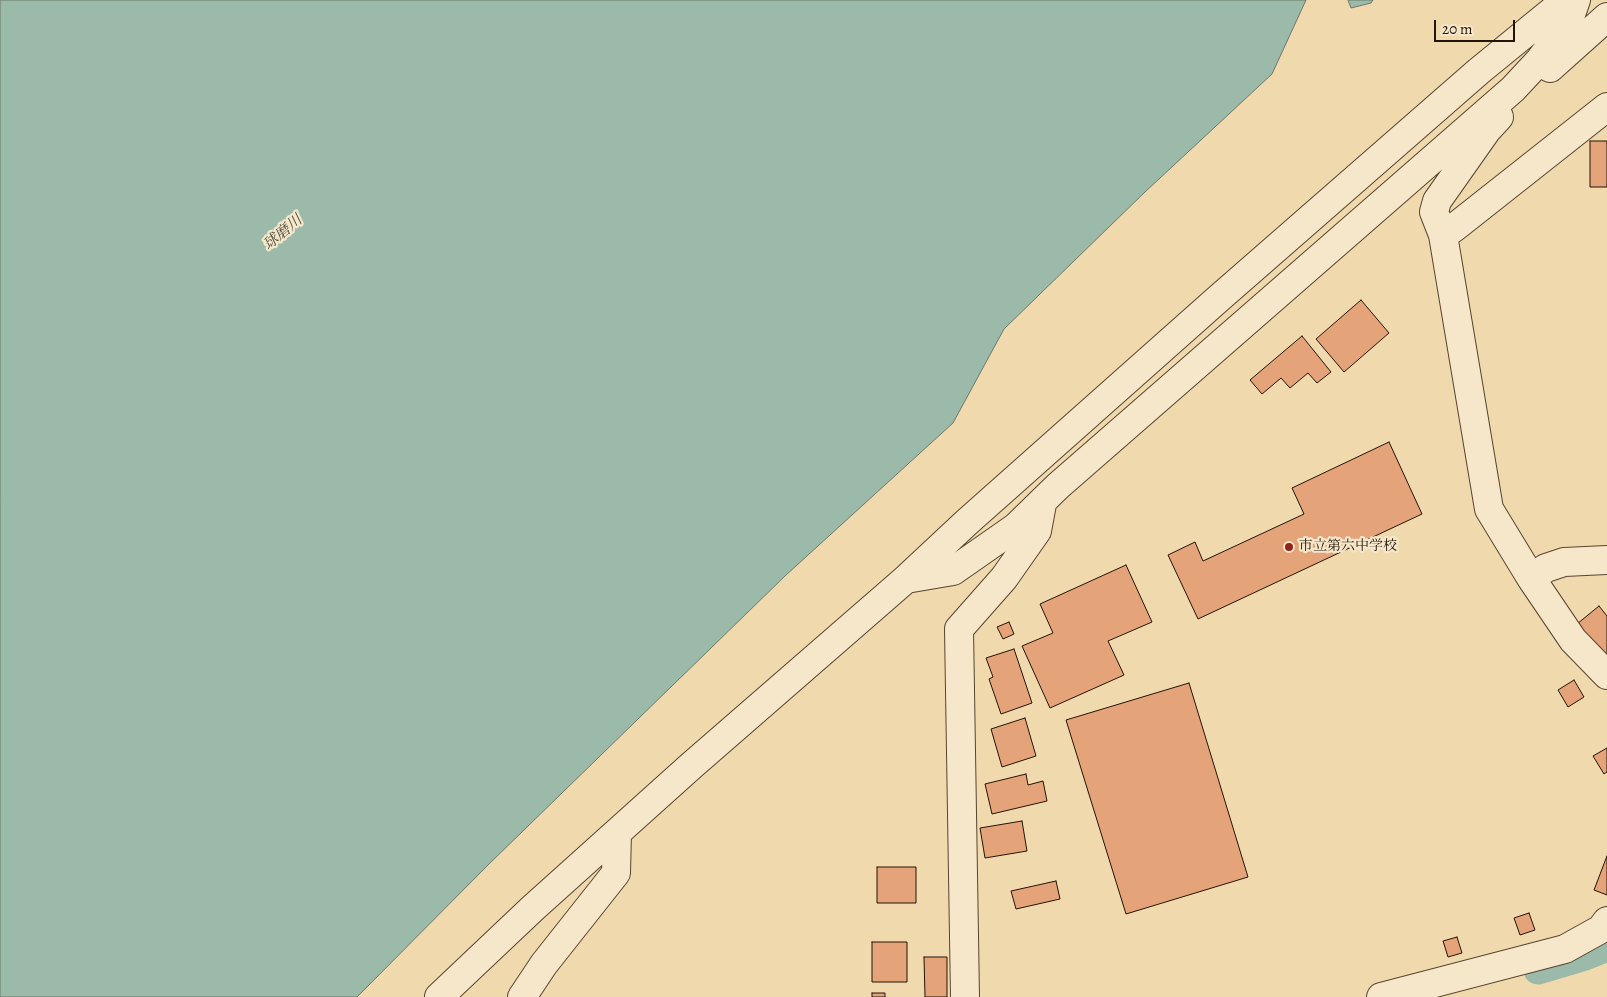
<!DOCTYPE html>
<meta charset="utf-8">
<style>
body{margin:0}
#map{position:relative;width:1607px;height:997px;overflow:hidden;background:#f1d9ae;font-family:Alegreya,serif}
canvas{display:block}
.scale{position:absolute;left:1434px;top:20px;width:81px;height:22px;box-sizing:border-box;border:2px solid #221406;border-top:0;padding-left:6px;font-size:15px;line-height:18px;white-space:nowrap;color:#221406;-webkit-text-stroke:4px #f6e6ca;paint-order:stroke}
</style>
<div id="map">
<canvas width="1607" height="997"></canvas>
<div class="scale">20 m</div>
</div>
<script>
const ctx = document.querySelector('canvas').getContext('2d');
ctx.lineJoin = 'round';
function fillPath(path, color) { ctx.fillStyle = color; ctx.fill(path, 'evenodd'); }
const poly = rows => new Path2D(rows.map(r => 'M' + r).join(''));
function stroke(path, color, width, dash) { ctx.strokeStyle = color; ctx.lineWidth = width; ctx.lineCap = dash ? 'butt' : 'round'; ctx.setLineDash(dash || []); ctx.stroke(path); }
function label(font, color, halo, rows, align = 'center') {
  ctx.font = font + ' Alegreya,"Noto Serif JP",serif'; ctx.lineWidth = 4.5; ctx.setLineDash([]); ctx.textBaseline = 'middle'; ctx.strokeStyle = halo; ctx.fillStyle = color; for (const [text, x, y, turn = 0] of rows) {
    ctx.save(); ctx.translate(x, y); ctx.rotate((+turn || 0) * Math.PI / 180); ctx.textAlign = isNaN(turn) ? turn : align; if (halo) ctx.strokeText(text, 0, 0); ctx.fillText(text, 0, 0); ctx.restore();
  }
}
const water = poly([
 [0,0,1306,0,1272,74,1145,192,1004,329,953,423,785,576,488,865,357,997,0,997,0,0],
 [1348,0,1373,0,1371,3,1351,8,1348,0]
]);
fillPath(water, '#9bbaa9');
stroke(water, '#6b7868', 1);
stroke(poly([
 [1538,970,1585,956,1607,947]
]), '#9bbaa9', 29);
const building = poly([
 [1590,141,1607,141,1607,187,1590,187,1590,141],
 [1361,300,1389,333,1344,372,1316,339,1361,300],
 [1302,336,1331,372,1317,383,1308,373,1290,388,1281,378,1262,394,1250,380,1302,336],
 [1389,442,1422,514,1198,619,1168,555,1195,542,1203,561,1304,514,1292,488,1389,442],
 [1126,565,1152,622,1108,641,1124,675,1050,708,1022,646,1053,633,1040,604,1126,565],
 [1599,606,1607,616,1607,662,1577,624,1599,606],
 [1009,622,1014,634,1003,639,997,627,1009,622],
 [1014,649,1032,703,1001,714,989,679,993,677,986,658,1014,649],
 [1574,680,1584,697,1568,707,1558,690,1574,680],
 [1189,683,1248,877,1126,914,1066,720,1189,683],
 [1025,718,1036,756,1002,767,991,729,1025,718],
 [1607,748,1607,772,1604,774,1593,756,1607,748],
 [1026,774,1028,785,1043,781,1047,801,992,814,985,784,1026,774],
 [1022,821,1027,851,985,858,980,828,1022,821],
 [1607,856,1607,895,1594,890,1607,856],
 [877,867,916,867,916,903,877,903,877,867],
 [1056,881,1060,899,1016,909,1011,891,1056,881],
 [1529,913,1535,930,1520,935,1514,918,1529,913],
 [1457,937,1462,953,1448,957,1443,941,1457,937],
 [872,942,907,942,907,982,872,982,872,942],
 [924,957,947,957,947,997,925,997,924,957],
 [872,993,885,993,885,997,872,997,872,993]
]);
fillPath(building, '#e4a378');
stroke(building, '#221406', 1);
const minor = poly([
 [1550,68,1607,17],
 [1499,117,1487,130,1437,201,1434,212,1443,235,1489,509,1531,578,1573,640,1607,675],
 [1443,235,1455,227,1607,107],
 [1531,578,1546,568,1564,562,1607,560],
 [906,579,953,571,1016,527,1058,486,1513,89,1540,60,1568,23,1576,0],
 [439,997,533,908,691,766,906,579,967,522,1218,299,1479,71,1566,0],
 [522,997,544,964,616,873,617,833],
 [965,997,959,629,1004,578,1037,531,1042,504],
 [1381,997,1565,949,1601,929,1607,921]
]);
stroke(minor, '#564530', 30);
stroke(minor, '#f6e6ca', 28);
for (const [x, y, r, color] of [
 [1289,547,5,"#8f2418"]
]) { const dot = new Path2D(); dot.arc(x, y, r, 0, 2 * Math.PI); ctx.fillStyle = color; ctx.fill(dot); stroke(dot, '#f6e6ca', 2); }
label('14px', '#221406', '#f6e6ca', [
 ["市立第六中学校",1299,547]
], 'left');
label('italic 15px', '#4c4e3f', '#f6e6ca', [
 ["球磨川",283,233,-40]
]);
</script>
